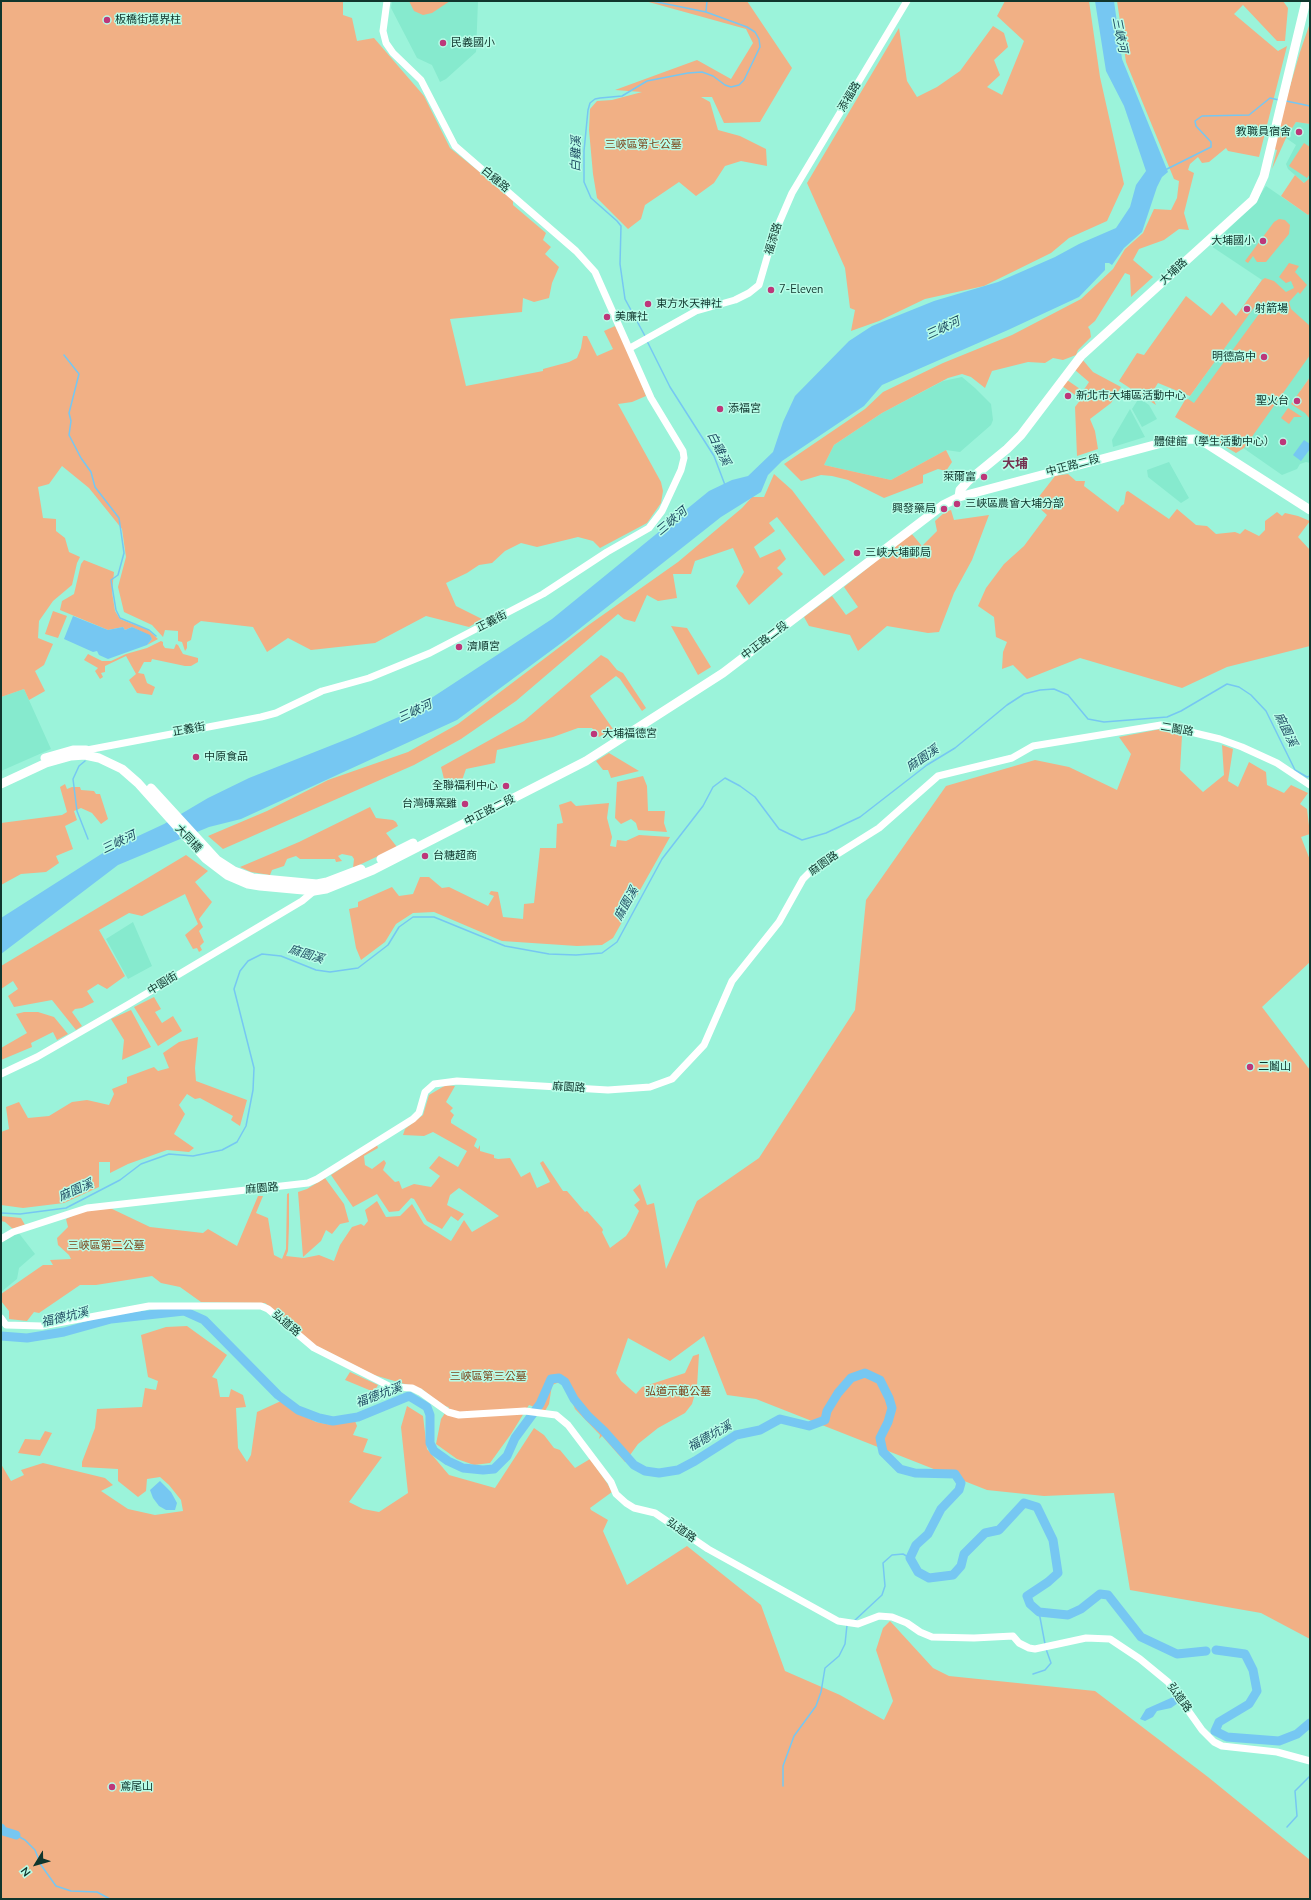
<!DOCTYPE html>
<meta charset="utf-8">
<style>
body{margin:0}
#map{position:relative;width:1311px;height:1900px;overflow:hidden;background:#9bf3da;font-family:"Nunito Sans",sans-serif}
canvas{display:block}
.frame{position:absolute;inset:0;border:2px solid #10362d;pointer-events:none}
.north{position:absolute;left:16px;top:1844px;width:40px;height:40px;-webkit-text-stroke:3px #b8fde8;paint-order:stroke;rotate:233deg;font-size:11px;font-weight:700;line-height:16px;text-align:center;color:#10362d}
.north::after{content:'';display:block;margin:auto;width:14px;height:18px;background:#10362d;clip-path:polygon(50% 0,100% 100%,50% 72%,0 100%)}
</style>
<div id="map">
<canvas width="1311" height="1900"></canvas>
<div class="frame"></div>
<div class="north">N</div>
</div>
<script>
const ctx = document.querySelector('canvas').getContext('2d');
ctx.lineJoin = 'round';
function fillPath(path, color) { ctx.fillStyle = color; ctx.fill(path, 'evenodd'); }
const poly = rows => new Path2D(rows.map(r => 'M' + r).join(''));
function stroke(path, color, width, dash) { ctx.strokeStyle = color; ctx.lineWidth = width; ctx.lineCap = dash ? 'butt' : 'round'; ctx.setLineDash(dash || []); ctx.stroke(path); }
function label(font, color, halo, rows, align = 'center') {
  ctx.font = font + ' "Nunito Sans","Noto Sans TC",sans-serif'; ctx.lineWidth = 3; ctx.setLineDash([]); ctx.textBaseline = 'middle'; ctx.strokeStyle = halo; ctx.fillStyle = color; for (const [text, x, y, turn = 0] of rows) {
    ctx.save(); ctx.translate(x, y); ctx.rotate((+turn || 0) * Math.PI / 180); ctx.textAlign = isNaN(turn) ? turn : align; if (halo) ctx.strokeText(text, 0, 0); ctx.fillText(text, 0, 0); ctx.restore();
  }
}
fillPath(poly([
 [392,1,478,1,476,52,446,79,440,82,432,65,417,58,391,8],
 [1296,122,1310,124,1310,188,1288,169,1286,164,1296,145,1286,138],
 [1266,186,1308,215,1310,213,1310,377,1300,391,1310,410,1310,463,1306,462,1300,464,1297,469,1282,475,1183,406,1233,336,1227,329,1262,280,1211,246,1253,205],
 [962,377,975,388,991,404,993,420,991,425,960,452,946,450,891,480,824,465,834,445,882,413,943,381],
 [1139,398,1149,405,1157,419,1142,427,1132,409],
 [1130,409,1145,437,1113,447,1112,440],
 [1169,462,1189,498,1181,503,1148,477,1147,470],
 [24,689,51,749,1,771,1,697],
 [133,922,152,966,128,979,106,939],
 [18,1232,35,1254,19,1268,17,1279,1,1292,1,1242]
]), '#86eace');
fillPath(poly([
 [1,1,343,1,343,15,352,18,357,41,374,38,424,96,450,148,513,199,513,205,546,233,543,240,551,247,545,254,559,267,552,283,549,298,534,302,523,298,522,312,450,319,466,386,543,371,543,369,569,362,577,358,581,348,583,336,587,336,597,356,613,349,604,331,615,326,628,349,646,396,632,402,618,404,661,482,663,491,661,503,647,523,600,548,593,541,578,537,537,547,521,543,505,551,492,563,479,565,467,573,446,583,456,606,482,619,469,627,426,616,375,643,311,650,288,638,267,652,253,627,201,621,194,626,191,640,187,642,187,648,185,651,182,642,178,641,178,631,165,630,163,637,152,625,124,612,118,587,126,557,122,529,89,488,62,466,49,484,38,487,43,518,56,519,56,531,65,538,69,552,80,557,77,563,72,585,53,601,39,621,38,638,53,644,44,665,35,671,45,691,29,700,24,689,1,697],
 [409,1,450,1,432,13,423,15,414,11],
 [645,1,747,1,792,68,760,122,724,123,712,97,701,97,710,102,718,130,740,136,766,149,767,166,741,161,725,166,714,183,696,196,679,182,645,205,641,219,628,229,597,198,593,174,589,130,590,109,597,101,612,100,642,92,615,90,697,60,731,79,753,43,746,29],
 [1005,1,1089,1,1100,77,1124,184,1107,221,1069,238,1051,253,984,286,925,299,879,321,851,331,855,310,850,308,845,268,807,183,899,28,907,81,917,97,937,87,960,71,993,26,1004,33,1008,47,994,60,1000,75,987,87,1002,95,1024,41,997,16],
 [1117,1,1283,1,1288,8,1285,41,1277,41,1243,5,1234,14,1278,51,1287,46,1259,157,1228,151,1226,148,1209,162,1202,163,1198,157,1190,164,1188,170,1194,173,1184,213,1189,230,1179,229,1164,240,1139,249,1133,260,1153,277,1131,297,1130,275,1125,273,1095,321,1088,327,1090,330,1091,337,1078,350,1076,355,1063,360,1053,358,1045,363,1028,362,992,371,985,388,971,377,962,374,948,378,882,413,834,445,824,465,891,480,946,450,952,462,946,471,938,469,923,475,923,483,884,498,848,480,832,476,821,475,801,481,784,464,865,409,883,392,943,363,1012,335,1081,299,1113,269,1125,249,1143,233,1154,209,1171,210,1177,198,1179,181,1174,179,1126,62],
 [1310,23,1310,124,1296,122,1286,138,1272,169,1277,150,1272,148,1300,52],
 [1304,143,1310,147,1310,174,1307,178,1289,166],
 [1295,175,1304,183,1310,178,1310,213,1308,215,1281,196],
 [1279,219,1285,220,1290,225,1289,234,1266,262,1257,262,1253,256,1248,263,1245,261,1274,222],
 [1289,263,1299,266,1295,272,1307,285,1300,294,1298,292,1289,302,1291,309,1310,326,1310,355,1244,448,1236,453,1175,417,1185,400,1188,399,1194,403,1264,307,1258,302,1190,396,1158,383,1151,394,1156,405,1119,381,1137,353,1144,355,1186,296,1211,316,1222,302,1236,316,1262,280,1265,278,1274,281,1286,292,1294,288,1291,281,1286,283,1279,277],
 [1082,359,1093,372,1121,387,1111,403,1090,419,1095,431,1098,449,1077,456,1075,407,1081,399,1062,386,1067,380,1083,391,1089,382,1075,370],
 [1310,377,1310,419,1305,413,1291,404],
 [1288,408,1293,411,1302,417,1294,417,1289,424,1281,418],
 [774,474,792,490,845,560,824,576,777,517,769,523,775,531,754,547,760,558,780,549,786,559,777,568,783,574,749,605,736,586,744,572,733,548,695,561,691,574,673,574,677,598,658,601,647,595,635,622,624,619,618,614,516,701,461,739,414,765,223,849,208,836,267,811,328,780,408,752,458,724,590,624,678,562,742,508,752,497,764,497],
 [1068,474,1076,481,1085,481,1084,486,1118,512,1121,506,1124,504,1126,492,1128,491,1169,519,1177,509,1196,525,1207,526,1216,534,1235,532,1240,534,1245,529,1259,536,1265,530,1265,521,1277,512,1282,516,1285,513,1298,516,1310,521,1298,537,1310,550,1310,646,1227,667,1182,688,1080,658,1027,679,1013,665,1002,669,1003,652,1007,642,996,637,994,617,978,606,986,588,1004,564,1024,546,1047,515,1034,503,1055,476],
 [951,510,954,520,989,515,972,560,954,593,939,632,928,633,887,626,858,651,850,635,809,626,804,617,832,596,846,615,858,607,844,587,911,533,922,546,937,531,935,521,945,512],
 [84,560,114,572,112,592,115,611,120,619,148,630,158,639,147,645,152,639,150,636,132,627,125,630,123,627,108,630,60,610,62,601,74,594,81,564],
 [53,611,67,616,58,638,45,634],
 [671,626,687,628,711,667,698,675],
 [161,641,163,642,163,645,165,648,174,649,176,644,178,645,183,654,198,658,198,662,191,666,185,666,152,659,151,662,144,662,138,673,144,674,147,683,155,687,152,695,137,693,129,680,136,674,126,656,105,666,105,672,101,673,103,677,100,679,95,671,98,668,84,660,88,654,102,661,111,661,126,654,147,648],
 [601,655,608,659,617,670,623,673,646,708,642,711,620,679,616,676,590,696,613,729,599,737,592,728,578,728,553,737,497,750,495,763,466,769,460,786,446,787,441,767,524,721],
 [1161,729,1182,736,1180,770,1203,792,1224,775,1222,745,1233,749,1228,781,1238,787,1249,762,1266,772,1267,785,1284,793,1291,785,1308,793,1300,804,1307,809,1310,834,1301,837,1310,860,1310,962,1262,1007,1310,1070,1310,1639,1261,1613,1130,1590,1114,1493,1044,1496,987,1490,756,1399,727,1395,704,1336,670,1361,628,1338,616,1373,621,1381,636,1394,642,1387,685,1373,693,1356,699,1354,697,1387,692,1404,685,1413,658,1428,638,1444,625,1462,602,1436,599,1439,600,1435,575,1409,567,1389,561,1383,557,1383,552,1385,549,1404,545,1411,529,1405,511,1434,490,1463,474,1465,457,1459,436,1444,441,1419,449,1407,443,1406,422,1389,374,1375,309,1342,286,1319,265,1303,201,1302,180,1287,161,1283,152,1276,96,1285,80,1285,39,1313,34,1312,27,1321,9,1319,9,1311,1,1301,1,1294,43,1265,53,1265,50,1260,71,1259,69,1255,58,1245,57,1238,68,1227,66,1219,82,1211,108,1207,150,1227,203,1233,208,1229,237,1246,258,1196,263,1196,256,1213,268,1218,274,1255,282,1259,286,1249,287,1194,289,1193,289,1225,288,1251,286,1256,304,1258,319,1255,334,1261,340,1245,352,1227,361,1224,364,1226,368,1221,365,1210,377,1201,386,1217,400,1216,412,1204,424,1224,451,1241,464,1220,472,1232,499,1216,459,1188,450,1195,447,1205,464,1214,458,1221,451,1216,442,1229,427,1221,414,1199,411,1198,399,1211,389,1212,377,1194,353,1207,331,1175,377,1145,378,1148,364,1156,365,1165,372,1169,384,1160,386,1163,383,1170,395,1182,399,1181,402,1189,414,1184,431,1187,440,1176,429,1168,439,1156,458,1167,467,1151,433,1132,424,1136,403,1135,405,1129,423,1115,429,1095,446,1085,455,1086,446,1102,453,1108,450,1111,454,1115,451,1120,451,1123,477,1139,474,1146,478,1149,480,1145,480,1151,494,1155,494,1158,498,1159,510,1158,521,1177,530,1172,537,1188,550,1182,540,1163,543,1161,563,1191,567,1191,585,1212,587,1211,602,1228,603,1230,602,1232,610,1248,626,1236,630,1230,639,1211,634,1205,640,1200,633,1190,640,1184,647,1205,654,1203,666,1269,697,1201,759,1158,855,1010,866,900,946,786,1035,760,1069,767,1117,790,1131,754,1119,737],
 [609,753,639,771,611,778,608,770,603,770,596,761],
 [643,776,647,786,648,811,665,811,664,823,667,832,638,830,636,823,631,819,621,824,615,818,617,782],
 [65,784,67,789,72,787,80,787,81,790,94,791,96,794,100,794,108,819,101,824,92,813,81,808,74,811,77,820,65,826,73,849,56,856,59,863,46,872,21,874,1,885,1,823,62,815,67,812,60,787],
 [571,801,576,806,609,803,607,818,612,837,610,846,616,847,617,840,626,841,639,835,670,837,613,938,602,945,577,946,502,941,434,912,413,913,396,924,385,942,361,960,356,948,349,909,358,907,358,902,392,887,399,896,413,894,420,877,429,877,442,888,449,887,488,906,494,896,489,894,491,891,498,892,503,917,523,919,524,904,534,903,540,848,556,848,557,824,563,823,559,805],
 [370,807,376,818,393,820,396,822,398,826,386,833,397,847,353,868,354,859,352,856,342,854,338,856,342,861,336,862,335,859,300,859,296,856,287,859,284,866,272,870,270,875,251,872,240,867,299,842],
 [186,855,208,871,195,882,212,902,199,919,203,927,199,931,204,942,200,946,202,950,199,952,197,948,193,949,185,935,198,924,185,894,142,916,129,913,99,930,125,976,107,989,98,984,87,991,94,1002,82,1008,75,1009,72,1012,82,1026,76,1030,52,1000,14,1007,8,996,18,989,13,981,1,989,1,966],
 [154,997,161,1009,155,1012,162,1023,173,1016,182,1031,158,1046,134,1007],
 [131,1010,151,1047,122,1060,124,1040,111,1019],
 [24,1012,38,1012,54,1017,68,1034,57,1040,53,1032,31,1043,32,1047,1,1060,1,1048,27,1033,16,1014],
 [198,1037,195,1068,196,1081,247,1100,240,1126,231,1120,233,1116,200,1098,195,1099,187,1094,179,1105,185,1114,174,1134,194,1148,189,1152,167,1150,128,1164,110,1173,110,1162,99,1162,99,1187,64,1203,23,1208,1,1205,1,1132,9,1129,6,1107,19,1102,28,1118,49,1116,72,1102,87,1100,109,1105,114,1094,112,1089,127,1083,127,1077,154,1067,158,1071,169,1068,163,1053,179,1042],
 [325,1178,344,1204,349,1222,340,1224,332,1234,326,1230,321,1241,303,1257,298,1192,307,1189],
 [1,1216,21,1218,25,1225,13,1229,5,1222,1,1221],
 [187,1326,227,1355,212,1377,217,1379,220,1397,229,1397,231,1389,243,1395,246,1407,236,1408,238,1448,247,1462,251,1455,257,1412,281,1401,296,1412,316,1422,332,1425,355,1421,357,1426,353,1435,368,1439,363,1452,382,1457,349,1502,363,1509,379,1512,408,1493,401,1427,407,1406,423,1416,427,1449,449,1475,495,1488,534,1428,544,1435,554,1448,560,1450,575,1468,590,1459,607,1483,612,1492,590,1508,591,1510,608,1520,603,1531,627,1585,687,1546,761,1605,785,1671,840,1695,884,1720,893,1701,876,1650,883,1628,890,1621,933,1668,949,1676,1095,1691,1208,1777,1310,1860,1310,1899,1,1899,1,1464,11,1481,24,1475,21,1470,43,1463,105,1478,113,1485,101,1491,128,1509,155,1515,183,1511,181,1500,169,1485,160,1477,147,1479,146,1491,138,1497,118,1481,118,1469,82,1467,82,1462,95,1428,97,1409,142,1407,145,1388,156,1390,158,1381,148,1377,141,1335,166,1327],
 [350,1372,378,1385,374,1392,345,1380],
 [45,1431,52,1433,40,1456,18,1453,25,1439,40,1440]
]), '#f1b085');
fillPath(poly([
 [1095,1,1114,1,1122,59,1168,172,1162,177,1157,187,1142,232,1124,248,1112,265,1109,263,1105,263,1105,270,1079,297,1008,330,882,385,864,406,782,461,768,475,761,492,721,517,564,641,457,720,241,819,209,827,118,865,1,954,1,918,106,851,164,824,208,798,249,778,355,736,410,712,552,619,709,491,732,480,748,476,773,452,783,422,795,396,849,341,872,326,934,301,998,282,1055,257,1079,244,1116,228,1130,207,1136,185,1146,171,1124,106,1106,71],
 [1304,440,1310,444,1310,449,1301,461,1293,455],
 [73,616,108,630,123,627,125,630,132,627,150,635,152,639,147,645,108,659,99,655,97,651,93,652,64,639],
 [160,1481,171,1492,177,1503,175,1510,166,1510,159,1506,153,1498,150,1490],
 [1173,1697,1178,1703,1171,1708,1157,1711,1153,1717,1145,1721,1140,1719,1146,1709]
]), '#76c7f2');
stroke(poly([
 [706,11,707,1],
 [1286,101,1310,106],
 [1165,170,1211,147,1211,142,1196,126,1195,121,1202,116,1249,115,1270,98,1279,100],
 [645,336,625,299,620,264,621,226,617,221,591,198,584,182,584,151,588,110,590,103,595,99,600,98,622,96,647,81,688,73,702,72,713,76,725,85,731,87,739,85,744,80,760,47,759,39,755,32,747,27,706,12,652,1],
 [647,341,670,387,714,456,725,485],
 [64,355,79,374,69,413,71,421,69,435,81,458,91,472,95,487,119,518,124,553,118,575,111,580,116,610,120,618,149,630,156,636],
 [85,761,79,766,73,779,77,811,88,839],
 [1,1213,20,1214,66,1208,120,1180,141,1164,169,1154,193,1156,222,1150,237,1142,246,1126,253,1090,254,1068,234,989,240,971,248,961,262,954,281,956,316,970,330,972,358,968,388,945,399,927,413,917,434,917,505,946,549,954,576,955,602,953,617,942,662,859,703,806,713,787,725,778,740,786,755,797,779,829,802,840,826,833,860,817,927,765,955,748,1007,705,1024,694,1040,690,1054,689,1068,695,1088,719,1104,722,1167,717,1181,711,1227,684,1239,687,1251,695,1266,711,1295,770,1307,777,1310,776],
 [1039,1612,1045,1644],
 [854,1621,882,1595,885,1586,883,1563,892,1555,903,1554,910,1558],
 [1033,1674,1045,1670,1051,1663,1046,1649],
 [783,1786,783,1766,794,1736,816,1706,821,1692,825,1668,839,1656,845,1644,847,1625],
 [1287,1827,1297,1816,1295,1791,1310,1776],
 [16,1835,25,1840,35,1850,41,1865,56,1886,71,1891,97,1892,110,1899]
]), '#76c7f2', 1.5);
stroke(poly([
 [1,1336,27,1338,64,1332,111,1319,184,1311,204,1320,278,1395,298,1410,319,1418,333,1421,358,1417,409,1396,427,1407,430,1415,430,1443,434,1451,448,1461,463,1468,483,1470,494,1469,507,1456,515,1438,540,1404,551,1379,559,1378,565,1382,574,1399,588,1416,604,1431,634,1465,645,1471,659,1473,678,1470,695,1461,736,1435,760,1430,780,1419,809,1426,825,1420,827,1411,838,1393,851,1378,865,1373,880,1380,889,1398,892,1408,888,1422,880,1438,883,1452,900,1469,915,1473,955,1474,961,1483,959,1490,941,1509,928,1534,916,1545,910,1558,918,1572,929,1578,953,1575,961,1566,964,1554,985,1533,999,1530,1024,1503,1037,1507,1053,1540,1058,1573,1048,1582,1027,1596,1030,1604,1039,1612,1068,1615,1081,1609,1100,1594,1108,1595,1141,1637,1177,1654,1206,1651],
 [1216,1650,1245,1654,1253,1670,1257,1691,1249,1704,1219,1722,1215,1731,1227,1737,1279,1741,1297,1734,1310,1723],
 [1,1828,3,1831,16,1835]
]), '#76c7f2', 9);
stroke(poly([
 [630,348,696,311,735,300,749,293,759,285,773,237,792,193,907,1],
 [85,755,87,750,261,717,276,713,322,691,369,678,430,653,543,594,607,552,649,528,662,511,681,470,684,458,683,451,651,398,595,272,576,251,455,146,421,80,393,53,386,43,383,31,387,1],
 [1,1074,37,1057,129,1004,302,901,314,891,315,888],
 [1,1239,13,1232,87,1208,308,1183,317,1179,413,1119,419,1113,425,1092,434,1084,457,1081,608,1090,650,1087,672,1079,704,1045,732,981,779,922,803,879,812,870,879,828,938,776,1012,758,1033,746,1161,725,1220,739,1242,747,1277,763,1310,785],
 [1,1318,6,1325,42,1326,149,1306,261,1306,268,1309,314,1348,391,1387,412,1388,420,1392,448,1412,459,1415,525,1411,556,1415,568,1425,611,1482,616,1494,626,1503,634,1508,655,1513,708,1549,838,1621,858,1624,879,1616,892,1617,907,1623,920,1632,932,1637,974,1638,1013,1636,1019,1643,1029,1648,1035,1649,1086,1638,1110,1639,1140,1659,1168,1682,1202,1730,1214,1742,1222,1746,1277,1752,1310,1761]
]), '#fff', 7);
stroke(poly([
 [959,497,960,490,968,481,1007,449,1021,435,1081,356,1253,200,1264,176,1306,1],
 [45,758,73,750,86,750],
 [1,784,46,763,71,756,85,755,99,758,122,769,138,783,206,859,227,875,248,884,260,886,314,891,326,889,373,870,586,761,723,673,943,505,959,497,1173,440,1195,439,1207,444,1310,510],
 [151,788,217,860,234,871,253,878,317,884,327,882,361,869],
 [381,859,413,843]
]), '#fff', 9);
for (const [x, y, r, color] of [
 [107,20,4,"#bd377a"],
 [443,43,4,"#bd377a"],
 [1299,132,4,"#bd377a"],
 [1263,241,4,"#bd377a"],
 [771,290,4,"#bd377a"],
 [648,304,4,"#bd377a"],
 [1247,309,4,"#bd377a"],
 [607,317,4,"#bd377a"],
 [1264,357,4,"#bd377a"],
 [1068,396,4,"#bd377a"],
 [1297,401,4,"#bd377a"],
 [720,409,4,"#bd377a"],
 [1283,442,4,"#bd377a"],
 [984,477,4,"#bd377a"],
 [957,504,4,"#bd377a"],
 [944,509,4,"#bd377a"],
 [857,553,4,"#bd377a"],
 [459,647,4,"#bd377a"],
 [594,734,4,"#bd377a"],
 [196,757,4,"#bd377a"],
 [506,786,4,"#bd377a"],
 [465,804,4,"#bd377a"],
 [425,856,4,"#bd377a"],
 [1250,1067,4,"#bd377a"],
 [112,1787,4,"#bd377a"]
]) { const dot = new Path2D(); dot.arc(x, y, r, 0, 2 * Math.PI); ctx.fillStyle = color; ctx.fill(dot); stroke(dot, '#b8fde8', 1.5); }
label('11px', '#10362d', '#b8fde8', [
 ["板橋街境界柱",115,20],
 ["民義國小",451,43],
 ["教職員宿舍",1291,132,"right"],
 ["大埔國小",1255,241,"right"],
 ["7-Eleven",779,290],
 ["東方水天神社",656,304],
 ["射箭場",1255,309],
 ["美廉社",615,317],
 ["明德高中",1256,357,"right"],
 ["新北市大埔區活動中心",1076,396],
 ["聖火台",1289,401,"right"],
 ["添福宮",728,409],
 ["體健館（學生活動中心）",1275,442,"right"],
 ["萊爾富",976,477,"right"],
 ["三峽區農會大埔分部",965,504],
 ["興發藥局",936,509,"right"],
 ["三峽大埔郵局",865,553],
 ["濟順宮",467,647],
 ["大埔福德宮",602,734],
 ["中原食品",204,757],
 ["全聯福利中心",498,786,"right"],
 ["台灣磚窯雞",457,804,"right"],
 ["台糖超商",433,856],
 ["二鬮山",1258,1067],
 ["鳶尾山",120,1787]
], 'left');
label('11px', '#10362d', '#b8fde8', [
 ["添福路",850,97,-59],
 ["白雞路",495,180,40],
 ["福添路",774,239,-73],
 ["大埔路",1174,272,-43],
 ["中正路二段",1073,466,-15],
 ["正義街",492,622,-27],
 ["中正路二段",765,641,-37],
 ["正義街",189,730,-10],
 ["二鬮路",1177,730,10],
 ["中正路二段",490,811,-27],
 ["大同橋",188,839,47],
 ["麻園路",824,864,-35],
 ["中園街",163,984,-31],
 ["麻園路",569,1088,4],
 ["麻園路",262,1189,-5],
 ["弘道路",286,1324,41],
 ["弘道路",681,1531,35],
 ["弘道路",1179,1698,54]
]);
label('11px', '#7d451c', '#b8fde8', [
 ["三峽區第七公墓",643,145],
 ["三峽區第二公墓",106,1246],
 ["三峽區第三公墓",488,1377],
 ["弘道示範公墓",678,1392]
]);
label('italic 12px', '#204d64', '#b8fde8', [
 ["三峽河",1119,35,79],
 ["白雞溪",577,154,-89],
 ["三峽河",943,329,-25],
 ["白雞溪",718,449,63],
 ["三峽河",672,522,-40],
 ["三峽河",415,712,-25],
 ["麻園溪",1285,730,64],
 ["麻園溪",923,759,-34],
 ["三峽河",119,843,-26],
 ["麻園溪",627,904,-61],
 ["麻園溪",306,955,18],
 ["麻園溪",76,1191,-24],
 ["福德坑溪",65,1318,-13],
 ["福德坑溪",379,1396,-20],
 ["福德坑溪",710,1437,-29]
]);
label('bold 13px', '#743250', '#b8fde8', [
 ["大埔",1015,465]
]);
</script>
